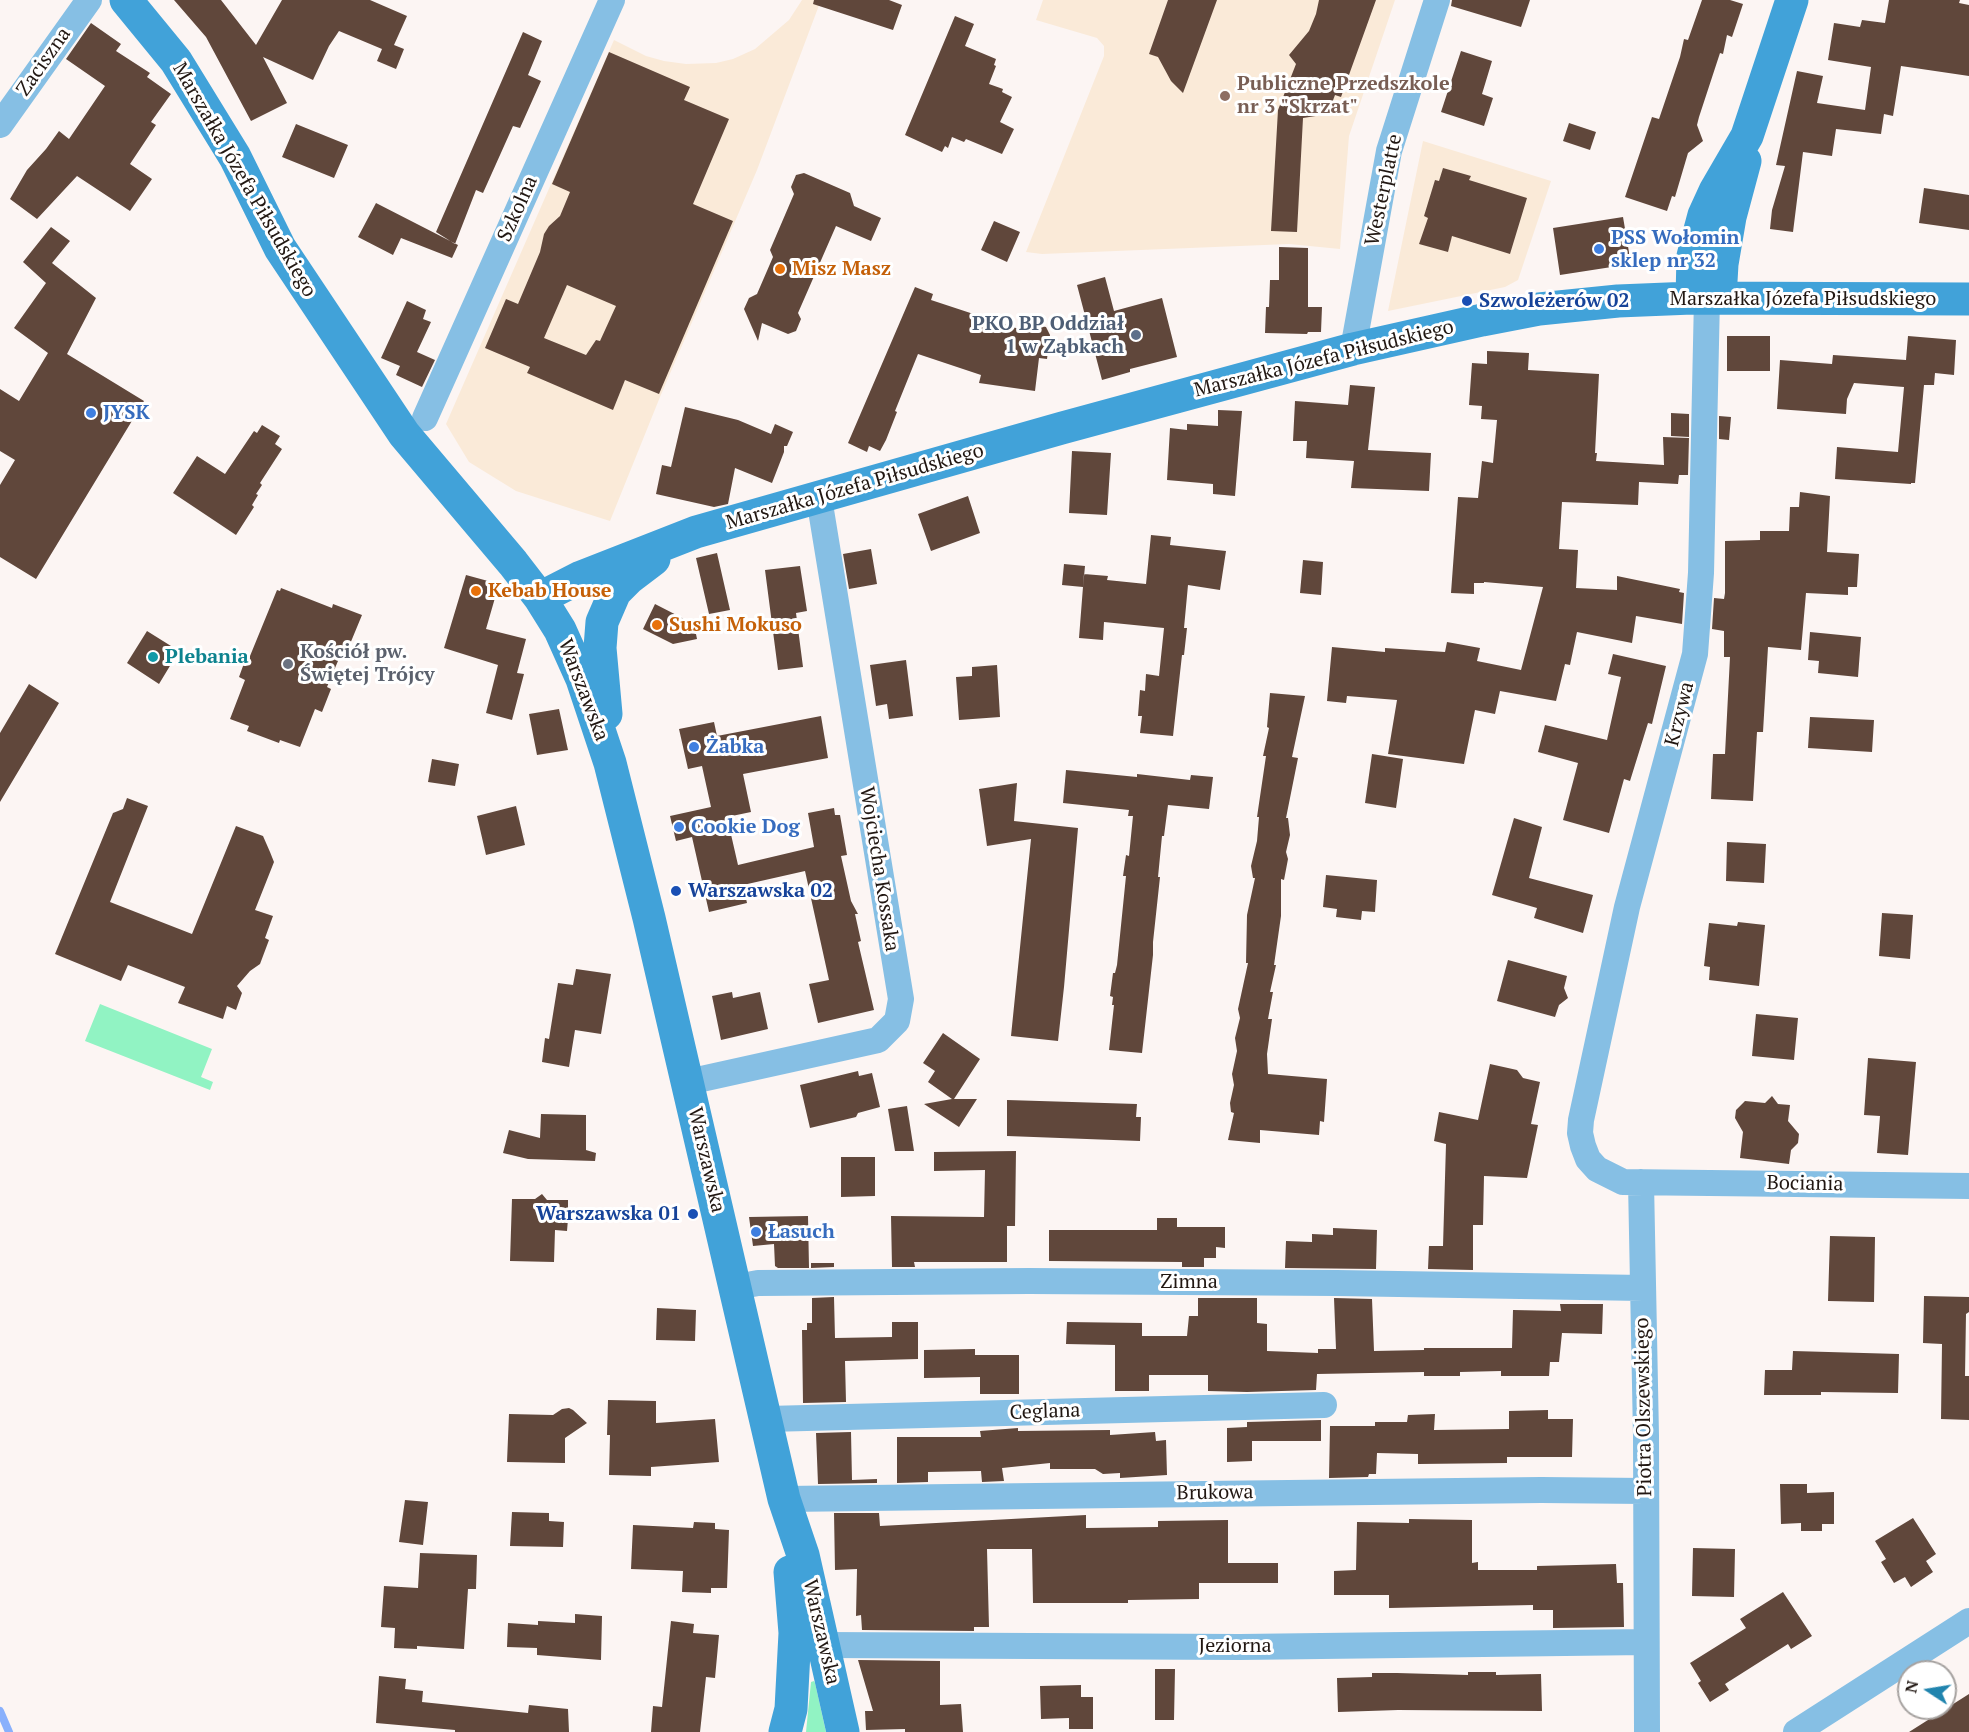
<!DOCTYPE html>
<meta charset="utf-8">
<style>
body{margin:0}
#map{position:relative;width:1969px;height:1732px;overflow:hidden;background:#fcf5f3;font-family:"PT Serif",serif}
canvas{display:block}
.north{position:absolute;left:1897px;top:1660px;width:60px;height:60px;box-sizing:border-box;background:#fff;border:2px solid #a6a2a0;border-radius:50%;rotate:282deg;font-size:16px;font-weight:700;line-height:24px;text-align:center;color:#211712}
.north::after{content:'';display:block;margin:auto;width:21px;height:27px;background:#2084ae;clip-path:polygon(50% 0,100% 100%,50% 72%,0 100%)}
</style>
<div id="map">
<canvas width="1969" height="1732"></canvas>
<div class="north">N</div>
</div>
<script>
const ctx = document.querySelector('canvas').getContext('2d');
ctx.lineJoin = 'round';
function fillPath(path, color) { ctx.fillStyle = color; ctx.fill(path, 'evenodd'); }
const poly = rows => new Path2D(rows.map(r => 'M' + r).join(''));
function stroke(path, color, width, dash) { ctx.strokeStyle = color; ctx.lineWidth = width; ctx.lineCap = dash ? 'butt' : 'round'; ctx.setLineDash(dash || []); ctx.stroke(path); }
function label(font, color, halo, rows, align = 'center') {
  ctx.font = font + ' "PT Serif",serif'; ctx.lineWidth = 6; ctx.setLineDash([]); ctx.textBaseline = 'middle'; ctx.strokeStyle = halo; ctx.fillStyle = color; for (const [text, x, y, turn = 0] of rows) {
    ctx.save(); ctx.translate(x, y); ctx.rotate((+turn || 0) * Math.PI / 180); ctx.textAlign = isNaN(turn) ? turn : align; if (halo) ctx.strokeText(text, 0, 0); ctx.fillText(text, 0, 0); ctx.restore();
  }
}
fillPath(poly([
 [802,0,821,0,757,170,660,397,610,521,516,491,469,462,446,424,614,40,646,56,664,61,686,64,716,63,733,59,755,49,789,20],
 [1043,0,1395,0,1349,136,1340,249,1289,244,1042,254,1026,252,1104,56,1104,46,1097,38,1036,20],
 [1423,141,1551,181,1518,280,1505,287,1388,311]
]), '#faead8');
fillPath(poly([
 [100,1004,212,1049,201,1077,213,1082,210,1090,85,1041],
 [814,1681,815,1683,826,1732,806,1732,811,1682]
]), '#91f3c3');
stroke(poly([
 [0,1711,9,1732]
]), '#89b0fc', 8);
fillPath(poly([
 [174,0,221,0,256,45,282,0,370,0,407,16,394,45,404,49,396,69,377,61,382,49,339,31,329,46,313,80,263,57,287,103,251,121,206,37],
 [814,0,889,0,902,5,893,30,813,4],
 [1168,0,1217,0,1183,93,1171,81,1158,57,1149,54],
 [1319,0,1376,0,1341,97,1335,95,1329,111,1322,115,1303,118,1297,232,1271,231,1278,110,1296,64,1289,55,1309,31,1316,14],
 [1452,0,1530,0,1521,27,1451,6],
 [1702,0,1730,0,1743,4,1732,37,1727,35,1723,54,1720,53,1699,117,1697,125,1703,141,1688,153,1675,197,1672,196,1667,211,1625,197,1652,117,1659,119,1680,57,1684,39,1688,40],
 [1889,0,1960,0,1959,3,1969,5,1969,76,1901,66,1893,116,1884,114,1881,134,1836,129,1832,156,1803,152,1793,232,1770,229,1772,210,1785,166,1776,165,1797,71,1823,76,1817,103,1865,110,1871,67,1828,60,1834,23,1860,27,1862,20,1885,23],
 [955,16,974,24,965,46,996,59,994,65,996,66,989,84,1003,89,1002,92,1012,97,1000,122,1014,129,1002,154,966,139,964,142,952,137,948,148,945,146,942,152,905,135],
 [91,23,121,44,116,51,150,73,147,77,171,94,151,122,156,125,130,164,152,179,130,211,77,176,37,219,10,199,27,170,46,149,59,131,69,139,105,86,66,59],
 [523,32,542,41,528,75,541,81,520,128,513,126,483,193,476,190,455,244,436,232],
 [1461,51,1492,61,1482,94,1493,98,1484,126,1441,112],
 [609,52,690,87,684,100,729,119,693,204,733,221,659,394,625,380,613,410,527,373,530,367,485,348,506,299,518,304,540,252,544,234,549,226,560,216,570,192,552,184],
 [567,285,616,306,600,341,596,340,586,355,544,338],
 [1569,123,1596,132,1590,150,1563,141],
 [296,124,348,145,334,178,282,157],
 [1443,168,1471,176,1469,180,1527,198,1510,254,1452,236,1448,252,1419,244,1428,218,1424,216,1435,180,1439,181],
 [804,173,850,193,854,206,881,218,871,241,836,226,798,313,801,319,796,331,788,334,762,323,758,341,744,309,749,298,757,294,773,257,770,250,794,194,791,187,796,175],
 [1924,188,1969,195,1969,230,1919,223],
 [376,203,458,245,452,258,401,238,393,255,358,237],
 [1623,217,1631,264,1560,275,1553,228],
 [994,221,1020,232,1007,262,981,250],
 [51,227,70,241,52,263,96,298,67,354,144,401,36,579,0,557,0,485,15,460,0,451,0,389,19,401,48,353,14,328,46,283,23,262],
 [1279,247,1308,248,1308,307,1322,307,1321,332,1308,332,1307,334,1265,333,1266,307,1269,307,1270,280,1279,280],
 [1105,277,1114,311,1162,298,1177,357,1130,369,1130,372,1102,380,1077,285],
 [915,287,933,294,931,300,1022,330,1023,323,1046,327,1050,335,1047,359,1039,358,1035,391,979,383,981,375,918,354,895,411,897,412,886,440,880,451,869,446,867,452,848,443],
 [407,301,426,310,423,319,431,322,417,352,435,360,422,387,396,375,400,366,381,358],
 [1727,336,1770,336,1770,371,1727,371],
 [1908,336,1956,340,1954,375,1935,373,1934,385,1924,385,1915,483,1911,483,1911,484,1835,479,1837,447,1898,452,1904,387,1854,383,1847,399,1846,414,1777,409,1780,360,1832,364,1833,355,1906,360],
 [1487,351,1529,353,1528,370,1599,374,1595,453,1597,453,1596,461,1664,465,1663,437,1689,438,1688,475,1679,475,1678,484,1639,482,1638,505,1562,502,1559,549,1578,550,1576,588,1617,590,1617,576,1680,589,1679,592,1684,593,1682,624,1636,616,1632,643,1577,632,1570,665,1565,664,1556,701,1500,691,1495,714,1475,710,1464,764,1388,754,1397,700,1347,696,1346,703,1327,701,1332,647,1385,652,1385,648,1445,652,1447,642,1480,648,1477,661,1521,670,1543,587,1484,582,1484,583,1474,583,1474,594,1451,593,1458,497,1478,498,1482,461,1493,463,1497,420,1481,419,1482,406,1469,405,1472,363,1487,364],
 [1350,385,1375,387,1368,450,1431,453,1429,491,1351,488,1354,461,1306,458,1307,441,1293,441,1295,401,1348,405],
 [685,407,738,420,771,434,775,424,793,432,787,446,784,446,784,452,772,483,735,468,728,504,714,507,656,494,662,465,671,467],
 [1218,410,1242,411,1235,496,1213,494,1213,484,1167,480,1170,428,1187,430,1187,424,1218,426],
 [1671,413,1689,414,1689,437,1671,436],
 [1719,416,1731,417,1729,440,1719,439],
 [262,425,280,436,275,444,282,449,260,483,262,485,256,494,258,495,252,505,254,507,236,535,173,493,197,456,225,474,254,431,257,433],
 [1072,451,1111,453,1107,515,1069,513],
 [1800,492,1830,496,1827,552,1859,554,1857,587,1848,587,1848,595,1806,593,1801,650,1768,647,1763,732,1757,732,1753,801,1711,799,1713,754,1725,754,1730,657,1724,657,1724,631,1712,629,1714,598,1724,599,1725,593,1725,541,1760,540,1760,531,1789,531,1790,507,1799,507],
 [968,496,980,533,931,551,918,514],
 [1151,535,1171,537,1170,545,1226,551,1220,590,1188,585,1184,628,1187,628,1184,655,1182,655,1173,736,1140,733,1142,716,1138,716,1140,690,1145,691,1146,674,1159,676,1164,628,1104,622,1103,640,1079,638,1084,574,1108,576,1107,580,1146,584],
 [871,549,877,584,849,589,843,554],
 [717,553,730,610,709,614,696,558],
 [1303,560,1323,562,1321,595,1300,593],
 [1064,564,1085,566,1083,587,1062,585],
 [800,566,807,611,796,613,803,667,778,670,765,570],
 [466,575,499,584,486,629,526,639,517,673,524,674,512,720,486,713,498,665,444,648],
 [281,588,332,608,333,604,362,615,350,644,346,642,327,687,331,689,322,712,315,709,300,747,280,740,279,743,247,731,249,726,230,719,245,680,239,677,247,655,250,656,277,590,280,591],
 [655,604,694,624,697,639,673,644,643,629],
 [147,631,179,651,159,684,127,663],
 [1810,632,1861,637,1858,677,1818,673,1819,661,1808,660],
 [1613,654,1666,666,1652,724,1648,723,1630,781,1624,779,1609,833,1563,820,1578,763,1538,752,1545,725,1607,740,1621,677,1608,674],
 [906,660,913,716,889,719,887,704,876,706,870,665],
 [997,665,1000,717,959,720,956,677,972,676,972,667],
 [29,684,59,703,0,802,0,733],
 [1270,693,1305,696,1292,757,1298,758,1286,818,1288,818,1290,835,1286,852,1288,859,1284,880,1281,879,1281,916,1274,965,1276,965,1270,992,1273,992,1268,1019,1272,1019,1267,1054,1268,1074,1327,1079,1324,1122,1320,1121,1319,1135,1260,1130,1260,1143,1228,1140,1234,1113,1231,1112,1230,1103,1234,1085,1232,1074,1237,1051,1235,1038,1240,1018,1238,1009,1248,963,1246,963,1247,915,1255,878,1253,878,1251,866,1257,841,1259,817,1257,817,1266,756,1263,756,1269,728,1267,727],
 [559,709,568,750,537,755,529,714],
 [821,716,828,758,743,774,751,812,727,817,738,865,814,847,808,813,834,808,835,815,840,815,847,855,841,856,851,901,858,914,855,914,861,941,858,942,874,1010,818,1023,809,984,829,980,805,871,743,885,747,903,709,912,692,837,676,841,670,816,711,807,702,766,688,769,679,729,714,722,717,736],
 [1810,717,1874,720,1872,752,1808,748],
 [1372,754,1403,759,1396,808,1365,803],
 [432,759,459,764,455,786,428,782],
 [1066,770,1137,777,1137,774,1190,780,1191,775,1213,777,1209,809,1168,805,1164,836,1162,836,1158,877,1160,877,1153,942,1153,955,1142,1053,1109,1050,1114,1005,1112,1005,1113,997,1110,996,1113,973,1115,973,1117,965,1126,876,1123,876,1126,855,1129,856,1133,816,1128,816,1129,810,1063,803],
 [1017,783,1014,821,1078,828,1064,987,1058,1041,1011,1036,1031,839,987,846,979,789],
 [127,798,148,806,110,902,192,934,236,826,263,836,270,852,274,862,255,910,273,916,265,938,269,940,260,964,250,971,237,986,242,993,236,1010,227,1006,223,1019,178,1003,185,987,128,965,121,981,55,954,113,813,123,809],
 [516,806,525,845,486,855,477,816],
 [1514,818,1542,827,1529,878,1593,895,1583,933,1534,918,1537,908,1492,895],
 [1727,842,1766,844,1764,883,1726,881],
 [1326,875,1377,880,1375,912,1362,911,1361,920,1336,917,1337,909,1323,907],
 [1882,913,1913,915,1910,959,1879,956],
 [1738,922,1765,925,1759,986,1709,980,1710,967,1704,966,1709,923,1737,926],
 [1508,960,1567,976,1564,988,1568,998,1559,1005,1555,1017,1497,1001],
 [576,969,611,974,601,1034,575,1030,569,1067,542,1062,545,1038,549,1039,558,983,573,985],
 [732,992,733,998,760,992,768,1029,721,1040,712,996],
 [1756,1014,1798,1018,1794,1060,1752,1056],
 [943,1033,980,1059,954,1099,977,1099,959,1127,924,1104,952,1099,928,1082,935,1071,923,1063],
 [1868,1058,1916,1062,1908,1155,1877,1153,1880,1116,1864,1115],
 [1490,1064,1517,1070,1523,1078,1540,1082,1531,1124,1538,1125,1527,1178,1484,1176,1483,1225,1473,1225,1473,1270,1428,1269,1429,1246,1443,1246,1446,1144,1434,1141,1439,1112,1478,1120],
 [858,1071,859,1076,872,1073,880,1107,858,1113,856,1117,810,1128,800,1085],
 [1772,1096,1778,1104,1790,1105,1788,1121,1799,1134,1798,1143,1791,1150,1789,1164,1740,1158,1743,1132,1735,1118,1736,1110,1745,1101,1765,1103],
 [1007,1100,1137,1104,1136,1117,1141,1117,1140,1141,1007,1136],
 [907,1106,914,1151,895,1151,888,1109],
 [541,1114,586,1115,586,1150,596,1153,595,1161,528,1159,503,1153,509,1130,540,1138],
 [1016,1151,1015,1226,1007,1226,1007,1262,914,1262,915,1267,892,1267,891,1216,984,1217,985,1170,934,1171,934,1152],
 [841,1157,875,1157,875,1196,841,1197],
 [542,1194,547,1200,568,1200,568,1208,573,1213,568,1219,567,1231,555,1230,554,1262,510,1261,512,1199,535,1199],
 [808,1216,809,1268,778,1268,775,1266,774,1244,753,1246,749,1217],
 [1157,1218,1177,1218,1177,1227,1225,1227,1225,1248,1216,1247,1216,1258,1204,1258,1204,1267,1182,1267,1182,1262,1049,1261,1049,1230,1157,1230],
 [1333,1228,1377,1230,1376,1269,1285,1268,1286,1241,1312,1242,1312,1234,1333,1235],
 [1830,1236,1875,1237,1874,1302,1828,1301],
 [811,1263,834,1263,834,1267,811,1268],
 [1924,1296,1969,1297,1969,1312,1966,1314,1965,1376,1969,1376,1969,1420,1941,1419,1942,1344,1923,1343],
 [834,1297,835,1338,892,1337,892,1322,918,1322,918,1359,845,1361,846,1402,803,1403,802,1330,807,1330,807,1323,812,1323,812,1298],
 [1198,1298,1257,1298,1257,1323,1267,1324,1267,1351,1318,1353,1318,1349,1336,1349,1334,1298,1372,1299,1374,1351,1424,1350,1424,1348,1512,1348,1513,1310,1561,1311,1560,1304,1603,1304,1602,1334,1562,1333,1559,1362,1550,1362,1549,1376,1501,1376,1501,1371,1460,1372,1460,1376,1424,1376,1424,1372,1317,1374,1316,1390,1247,1392,1208,1391,1208,1375,1149,1375,1149,1391,1115,1391,1115,1345,1066,1344,1067,1322,1142,1323,1142,1336,1187,1336,1189,1316,1198,1316],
 [657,1308,696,1310,695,1341,656,1340],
 [975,1349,975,1355,1019,1355,1019,1394,980,1394,980,1377,924,1378,924,1350],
 [1793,1351,1899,1354,1898,1393,1821,1392,1821,1395,1764,1395,1765,1370,1792,1370],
 [608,1400,656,1401,656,1423,715,1419,719,1462,651,1467,651,1476,609,1475,610,1435,607,1435],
 [569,1408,573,1410,587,1423,565,1438,565,1463,507,1462,509,1414,553,1415,562,1409],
 [1548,1410,1548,1419,1573,1419,1572,1457,1507,1457,1507,1463,1418,1464,1418,1454,1377,1453,1376,1474,1369,1474,1368,1477,1329,1478,1330,1426,1375,1426,1375,1422,1407,1422,1408,1415,1435,1414,1434,1430,1509,1429,1509,1411],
 [1321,1420,1321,1441,1252,1441,1252,1461,1227,1462,1227,1428,1247,1427,1247,1422],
 [1018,1428,1018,1431,1110,1430,1110,1435,1155,1432,1156,1441,1166,1440,1167,1475,1120,1478,1120,1473,1103,1474,1095,1469,1050,1469,1050,1463,1002,1468,1004,1481,982,1482,981,1471,928,1472,928,1482,897,1483,897,1437,981,1437,980,1431],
 [851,1432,852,1480,877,1479,877,1483,818,1484,816,1433],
 [1780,1484,1807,1484,1807,1493,1834,1492,1834,1524,1822,1524,1822,1531,1801,1531,1801,1523,1781,1524],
 [405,1500,428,1502,423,1545,399,1542],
 [512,1512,549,1513,549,1521,564,1522,563,1547,510,1546],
 [834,1513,879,1513,880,1526,1086,1515,1086,1528,1158,1527,1158,1521,1228,1520,1228,1563,1278,1563,1278,1583,1199,1583,1199,1599,1128,1600,1128,1603,1033,1603,1032,1549,987,1549,989,1627,974,1627,974,1631,862,1630,861,1615,856,1616,857,1569,835,1570],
 [1913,1518,1936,1554,1926,1561,1933,1572,1911,1587,1905,1577,1894,1583,1881,1562,1886,1559,1875,1541],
 [1409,1519,1472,1520,1472,1563,1478,1562,1478,1570,1537,1570,1537,1566,1616,1564,1617,1583,1623,1583,1624,1627,1553,1628,1553,1610,1533,1610,1533,1605,1389,1608,1389,1595,1334,1595,1334,1571,1356,1570,1357,1522,1409,1523],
 [694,1522,715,1523,715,1529,729,1530,727,1588,711,1588,711,1593,682,1592,683,1571,631,1569,633,1525,693,1528],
 [1693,1548,1735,1549,1734,1597,1692,1596],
 [420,1553,477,1555,476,1589,468,1589,464,1649,417,1646,417,1649,394,1648,395,1628,381,1627,384,1586,418,1588],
 [1783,1592,1812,1636,1791,1649,1788,1644,1725,1684,1729,1690,1710,1702,1698,1683,1701,1681,1690,1663,1746,1628,1740,1619],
 [575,1614,602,1616,601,1660,537,1655,537,1648,507,1647,508,1623,538,1625,538,1621,575,1623],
 [671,1621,694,1624,693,1633,719,1635,715,1678,706,1677,700,1732,651,1732,653,1706,662,1707],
 [858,1660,940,1661,940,1705,961,1704,963,1732,905,1732,905,1729,866,1730,865,1711,873,1711],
 [1155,1669,1175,1669,1174,1720,1155,1720],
 [1468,1672,1496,1672,1496,1675,1541,1674,1542,1711,1398,1710,1338,1712,1337,1678,1372,1677,1372,1673,1397,1673,1468,1675],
 [379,1676,406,1679,405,1689,423,1691,422,1702,528,1713,529,1705,568,1709,569,1732,455,1732,455,1730,376,1723],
 [1081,1685,1081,1697,1093,1697,1093,1729,1069,1729,1069,1718,1041,1719,1040,1686],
 [1969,1694,1969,1732,1909,1732]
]), '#60473b');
stroke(poly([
 [0,125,89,0],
 [1707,298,1701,573,1695,654,1627,907,1581,1120,1580,1133,1583,1146,1588,1159,1597,1169,1623,1182,1969,1186],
 [1353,349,1389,151,1437,0],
 [425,418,612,0],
 [688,1082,878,1040,897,1021,901,999,819,498],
 [1641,1182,1646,1436,1647,1732],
 [736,1287,758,1283,1029,1281,1337,1283,1643,1288],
 [767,1419,1324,1405],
 [784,1499,1541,1490,1645,1491],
 [824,1645,1240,1647,1646,1642],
 [1796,1732,1969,1621]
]), '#86bfe4', 26);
stroke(poly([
 [126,0,176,61,235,157,280,248,404,434,513,563,540,598,560,630,582,679,610,763,649,918,784,1499,803,1555,843,1732],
 [1692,298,1693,256,1704,215,1715,191,1747,136,1792,0],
 [1720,298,1722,264,1730,217,1745,161],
 [540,598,581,577,696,532,1062,428,1353,349,1482,320,1539,309,1618,301,1692,298,1969,299],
 [606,714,600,648,602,622,615,592,629,578,654,559],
 [785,1732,791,1709,795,1633,790,1572]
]), '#41a2d9', 33);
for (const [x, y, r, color] of [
 [1225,96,6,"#8d6e63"],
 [1599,249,6,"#3f7fe0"],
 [780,269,6,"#e8710a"],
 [1467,301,6,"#1a4fb4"],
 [1136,335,6,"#5c6f8a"],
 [91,413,6,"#3f7fe0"],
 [476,591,6,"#e8710a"],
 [657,625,6,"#e8710a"],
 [153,657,6,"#0f9aa8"],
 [288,664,6,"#6b7280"],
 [694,747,6,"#3f7fe0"],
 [679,827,6,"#3f7fe0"],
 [676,891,6,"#1a4fb4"],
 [693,1214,6,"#1a4fb4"],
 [756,1232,6,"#3f7fe0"]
]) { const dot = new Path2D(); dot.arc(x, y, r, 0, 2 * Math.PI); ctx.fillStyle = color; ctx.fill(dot); stroke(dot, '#fff', 2); }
label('20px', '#211712', '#fff', [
 ["Zaciszna",44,62,-55],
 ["Marszałka Józefa Piłsudskiego",244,180,60],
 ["Westerplatte",1384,190,-78],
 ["Szkolna",518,209,-66],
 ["Marszałka Józefa Piłsudskiego",1803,299],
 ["Marszałka Józefa Piłsudskiego",1324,359,-14],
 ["Marszałka Józefa Piłsudskiego",855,487,-16],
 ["Warszawska",583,690,69],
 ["Krzywa",1680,714,-76],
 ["Wojciecha Kossaka",879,869,81],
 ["Warszawska",706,1160,77],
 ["Bociania",1805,1184,1],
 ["Zimna",1189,1282],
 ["Piotra Olszewskiego",1644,1407,-91],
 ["Ceglana",1045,1412,-2],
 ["Brukowa",1215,1493,-1],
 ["Warszawska",821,1632,77],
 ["Jeziorna",1235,1646]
]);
label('bold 20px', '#785e54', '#fff', [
 ["Publiczne Przedszkole",1237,84],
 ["nr 3 \"Skrzat\"",1237,107]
], 'left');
label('bold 20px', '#366cbe', '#fff', [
 ["PSS Wołomin",1611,238],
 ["sklep nr 32",1611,261],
 ["JYSK",103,413],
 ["Żabka",706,747],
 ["Cookie Dog",691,827],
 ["Łasuch",768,1232]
], 'left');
label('bold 20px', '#c56008', '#fff', [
 ["Misz Masz",792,269],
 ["Kebab House",488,591],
 ["Sushi Mokuso",669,625]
], 'left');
label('bold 20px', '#164399', '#fff', [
 ["Szwoleżerów 02",1479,301],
 ["Warszawska 02",688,891],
 ["Warszawska 01",681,1214,"right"]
], 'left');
label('bold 20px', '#4e5e75', '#fff', [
 ["PKO BP Oddział",1124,324],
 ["1 w Ząbkach",1124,347]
], 'right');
label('bold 20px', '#5b616d', '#fff', [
 ["Kościół pw.",300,652],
 ["Świętej Trójcy",300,675]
], 'left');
label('bold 20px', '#0d838f', '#fff', [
 ["Plebania",165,657]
], 'left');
</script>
